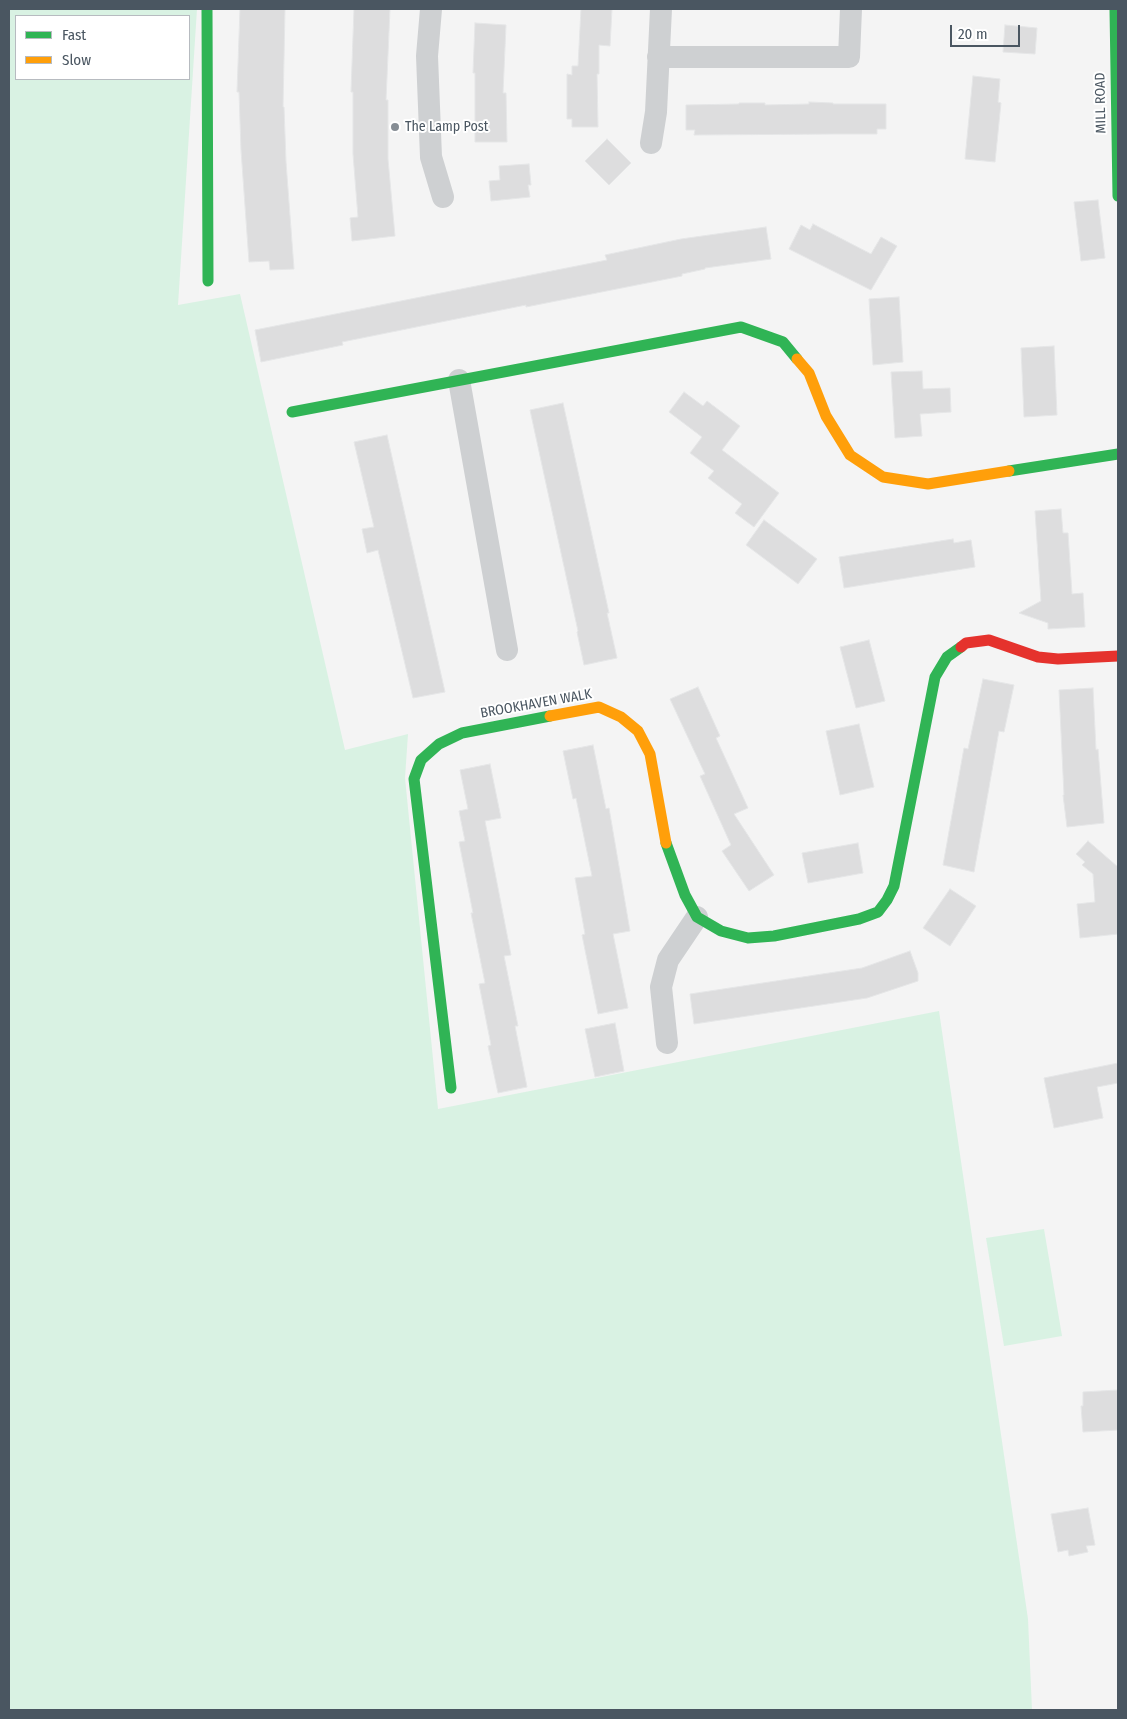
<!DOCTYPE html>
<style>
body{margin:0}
#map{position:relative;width:1127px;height:1719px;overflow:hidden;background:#f4f4f4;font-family:"Fira Sans Condensed",sans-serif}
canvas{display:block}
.frame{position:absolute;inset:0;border:10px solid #4a5661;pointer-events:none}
.legend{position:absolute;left:15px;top:15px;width:175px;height:65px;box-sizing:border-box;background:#fff;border:1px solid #b7bbc0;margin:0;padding:6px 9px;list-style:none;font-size:15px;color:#4a5661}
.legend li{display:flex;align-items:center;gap:10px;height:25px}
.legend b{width:25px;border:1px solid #b7bbc0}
.scale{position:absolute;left:950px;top:25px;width:70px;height:22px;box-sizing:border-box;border:2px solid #4a5661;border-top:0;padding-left:6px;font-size:15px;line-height:18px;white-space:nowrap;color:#4a5661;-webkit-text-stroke:4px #fff;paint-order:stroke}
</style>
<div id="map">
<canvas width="1127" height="1719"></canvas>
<div class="frame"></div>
<ul class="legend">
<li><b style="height:6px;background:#30b455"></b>Fast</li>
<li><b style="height:6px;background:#ff9f0a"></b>Slow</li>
</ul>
<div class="scale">20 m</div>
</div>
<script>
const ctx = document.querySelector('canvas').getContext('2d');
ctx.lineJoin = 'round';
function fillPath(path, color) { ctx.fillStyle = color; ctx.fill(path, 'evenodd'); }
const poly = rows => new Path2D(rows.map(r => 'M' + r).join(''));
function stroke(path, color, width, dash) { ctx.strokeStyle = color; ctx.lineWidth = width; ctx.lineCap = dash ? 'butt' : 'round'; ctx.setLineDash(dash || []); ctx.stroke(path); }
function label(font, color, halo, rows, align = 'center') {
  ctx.font = font + ' "Fira Sans Condensed",sans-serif'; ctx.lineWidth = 4; ctx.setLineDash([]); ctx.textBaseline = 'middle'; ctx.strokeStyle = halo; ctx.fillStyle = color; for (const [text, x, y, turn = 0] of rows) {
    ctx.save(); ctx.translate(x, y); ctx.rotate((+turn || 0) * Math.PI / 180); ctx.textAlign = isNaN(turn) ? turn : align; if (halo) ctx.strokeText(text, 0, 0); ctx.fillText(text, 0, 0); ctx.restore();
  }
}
fillPath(poly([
 [9,9,197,9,178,305,240,294,345,750,408,734,405,778,438,1109,939,1011,1028,1619,1032,1710,9,1710],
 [16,16,189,16,189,79,16,79],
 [1044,1229,1062,1336,1004,1346,986,1238]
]), '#d9f2e3');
const building = poly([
 [240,9,285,9,283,107,284,107,286,162,294,269,270,270,269,261,249,262,241,150,239,92,237,92,240,9],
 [354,9,390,9,386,100,388,100,388,159,395,236,352,241,350,218,358,217,353,154,353,92,351,92,354,9],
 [581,9,612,9,610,46,599,45,599,74,597,74,598,127,572,127,572,119,567,119,567,74,572,75,572,66,578,66,581,9],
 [475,23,506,25,503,93,506,93,507,142,475,142,475,73,473,73,475,23],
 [1005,25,1037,28,1035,54,1003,52,1005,25],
 [973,76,1000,79,998,102,1001,103,995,162,965,159,973,76],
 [809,102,833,103,833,104,886,104,886,129,877,129,877,134,833,134,694,135,695,130,686,130,686,105,739,104,739,103,765,103,765,105,809,104,809,102],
 [607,139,631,163,609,185,585,161,607,139],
 [529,164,531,185,528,185,530,197,491,201,489,181,500,180,499,166,529,164],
 [1098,200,1105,258,1081,261,1074,202,1098,200],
 [813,224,871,254,881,237,897,246,871,290,789,249,801,225,810,230,813,224],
 [766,227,771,259,705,268,705,269,682,274,682,276,526,307,526,305,436,323,342,342,343,345,261,362,255,330,607,260,605,255,681,239,766,227],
 [899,297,903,362,873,365,869,299,899,297],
 [1054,346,1057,415,1024,417,1021,348,1054,346],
 [922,371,923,389,950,388,951,412,920,414,922,436,895,438,891,372,922,371],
 [684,392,703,406,707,401,740,426,722,450,779,493,754,527,735,513,742,504,708,478,714,471,690,453,702,437,669,412,684,392],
 [563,403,609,613,607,613,617,658,584,665,577,632,578,631,530,410,563,403],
 [387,435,445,692,413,698,378,550,367,553,362,529,374,527,354,442,387,435],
 [1061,509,1063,533,1068,533,1072,594,1083,593,1085,627,1048,629,1048,623,1019,613,1041,601,1035,511,1061,509],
 [764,520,817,559,798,584,746,545,764,520],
 [953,539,954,543,971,540,975,567,844,588,839,557,953,539],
 [869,640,885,701,856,708,840,647,869,640],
 [983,679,1014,685,1004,732,999,731,974,872,943,865,964,748,968,749,983,679],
 [698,687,720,736,716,738,748,808,734,814,774,875,749,891,722,851,731,845,700,776,705,774,670,699,698,687],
 [1093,688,1096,750,1098,749,1104,823,1067,827,1063,795,1064,795,1059,690,1093,688],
 [859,724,874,787,840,795,826,731,859,724],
 [593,745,606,809,609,808,630,931,613,934,628,1008,598,1014,582,935,585,934,575,878,592,876,576,798,573,799,563,751,593,745],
 [490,764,501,818,485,821,511,955,504,956,518,1026,515,1026,527,1087,498,1093,488,1046,491,1045,479,984,485,983,471,913,473,913,459,842,465,841,459,811,468,809,460,770,490,764],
 [1088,841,1118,867,1118,934,1080,938,1077,904,1095,902,1093,874,1082,865,1085,862,1076,854,1088,841],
 [858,843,863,873,808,883,802,853,858,843],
 [950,889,976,906,950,946,923,928,950,889],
 [910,951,918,973,918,981,867,998,694,1024,690,994,862,968,910,951],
 [615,1023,624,1071,595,1077,585,1029,615,1023],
 [1118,1063,1118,1083,1097,1087,1103,1118,1054,1128,1044,1078,1118,1063],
 [1118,1390,1118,1430,1083,1432,1081,1406,1083,1406,1083,1392,1118,1390],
 [1088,1508,1095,1545,1086,1546,1088,1552,1069,1556,1068,1550,1058,1552,1051,1514,1088,1508]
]);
fillPath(building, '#ddddde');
stroke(building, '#e5e6e7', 1);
stroke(poly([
 [431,9,427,56,431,157,443,197],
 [658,57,849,57,851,9],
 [651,143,656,112,661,9],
 [459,380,507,650],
 [667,1043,661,987,668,960,697,917]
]), '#ced0d2', 22);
stroke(poly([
 [207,9,208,281],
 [1115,9,1118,196],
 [292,412,741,327,783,342,797,359],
 [1009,471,1118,454],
 [666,843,685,895,697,917,721,931,748,938,774,936,859,919,878,912,887,900,894,886,935,677,947,657,961,647],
 [451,1088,414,779,421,760,439,744,462,733,550,716]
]), '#30b455', 11);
stroke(poly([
 [797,359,809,373,826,416,850,455,883,477,928,484,1009,471],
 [550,716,599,707,621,717,638,731,650,754,666,843]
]), '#ff9f0a', 11);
stroke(poly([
 [961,647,966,643,989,640,1038,657,1058,659,1118,656]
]), '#e5322d', 11);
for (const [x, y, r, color] of [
 [395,127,5,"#868d94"]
]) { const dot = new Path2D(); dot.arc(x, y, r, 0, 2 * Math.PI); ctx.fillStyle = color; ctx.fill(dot); stroke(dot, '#fff', 2); }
label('14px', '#4a5661', '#fff', [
 ["MILL ROAD",1101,103,-91],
 ["BROOKHAVEN WALK",536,704,-10]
]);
label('14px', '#4a5661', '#fff', [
 ["The Lamp Post",405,127]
], 'left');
</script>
